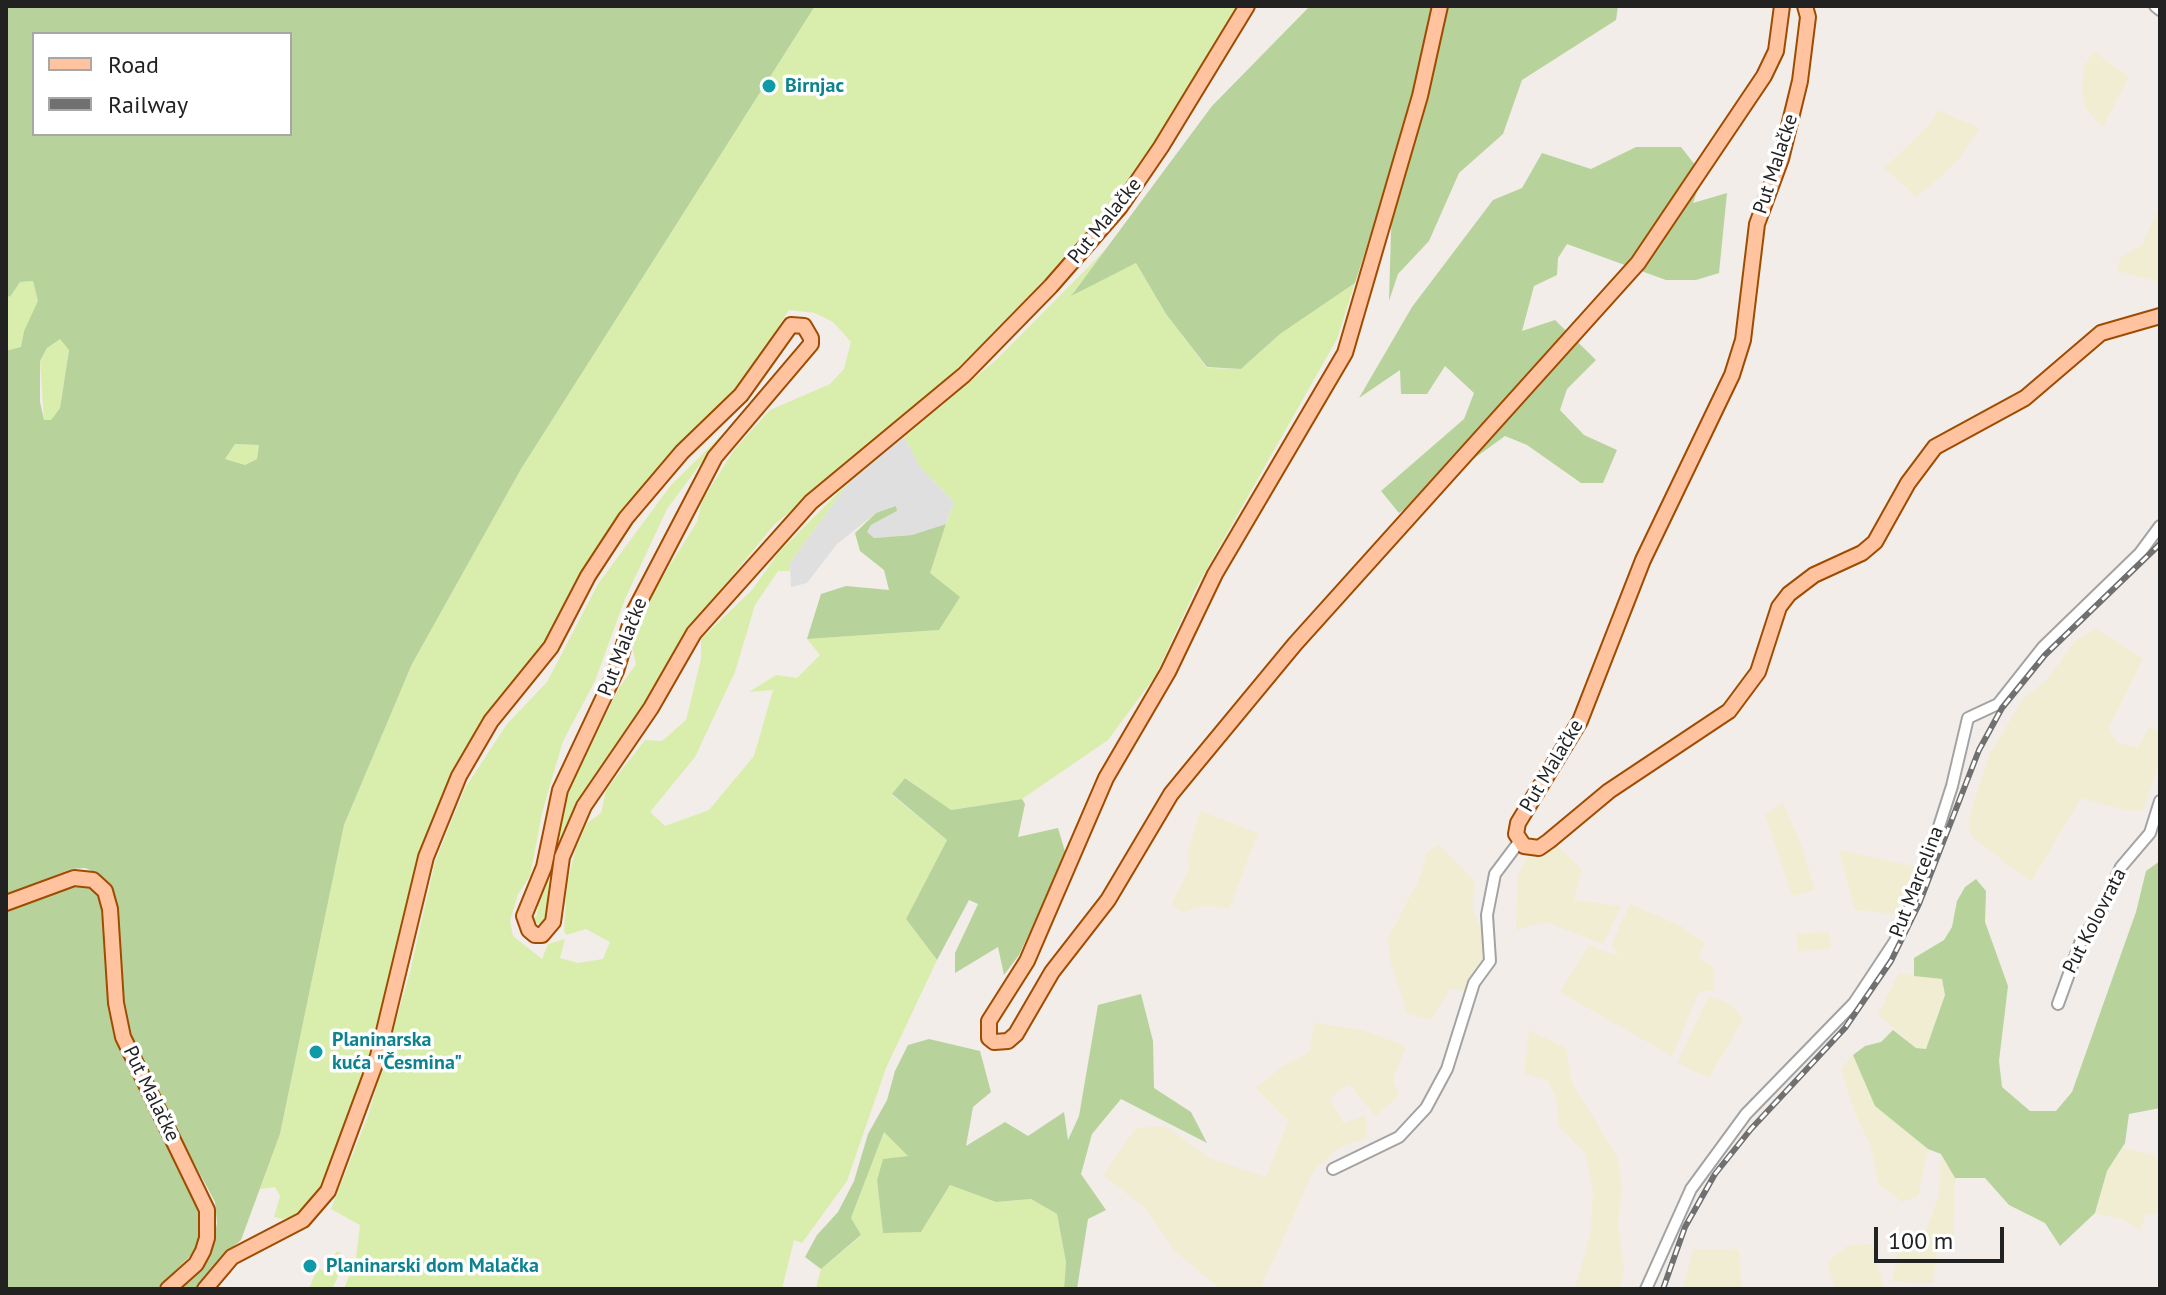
<!DOCTYPE html>
<meta charset="utf-8">
<style>
body{margin:0}
#map{position:relative;width:2166px;height:1295px;overflow:hidden;background:#f2ede8;font-family:"PT Sans",sans-serif}
canvas{display:block}
.frame{position:absolute;inset:0;border:8px solid #222;pointer-events:none}
.legend{position:absolute;left:32px;top:32px;width:260px;height:104px;box-sizing:border-box;background:#fff;border:2px solid #a7a7a7;margin:0;padding:10px 14px;list-style:none;font-size:24px;color:#222}
.legend li{display:flex;align-items:center;gap:16px;height:40px}
.legend b{width:40px;border:2px solid #a7a7a7}
.scale{position:absolute;left:1874px;top:1227px;width:130px;height:36px;box-sizing:border-box;border:4px solid #222;border-top:0;padding-left:10px;font-size:24px;line-height:28px;white-space:nowrap;color:#222;-webkit-text-stroke:6px #fff;paint-order:stroke}
</style>
<div id="map">
<canvas width="2166" height="1295"></canvas>
<div class="frame"></div>
<ul class="legend">
<li><b style="height:10px;background:#ffc3a0"></b>Road</li>
<li><b style="height:10px;background:#707070"></b>Railway</li>
</ul>
<div class="scale">100 m</div>
</div>
<script>
const ctx = document.querySelector('canvas').getContext('2d');
ctx.lineJoin = 'round';
function fillPath(path, color) { ctx.fillStyle = color; ctx.fill(path, 'evenodd'); }
const poly = rows => new Path2D(rows.map(r => 'M' + r).join(''));
function stroke(path, color, width, dash) { ctx.strokeStyle = color; ctx.lineWidth = width; ctx.lineCap = dash ? 'butt' : 'round'; ctx.setLineDash(dash || []); ctx.stroke(path); }
function label(font, color, halo, rows, align = 'center') {
  ctx.font = font + ' "PT Sans",sans-serif'; ctx.lineWidth = 7; ctx.setLineDash([]); ctx.textBaseline = 'middle'; ctx.strokeStyle = halo; ctx.fillStyle = color; for (const [text, x, y, turn = 0] of rows) {
    ctx.save(); ctx.translate(x, y); ctx.rotate((+turn || 0) * Math.PI / 180); ctx.textAlign = isNaN(turn) ? turn : align; if (halo) ctx.strokeText(text, 0, 0); ctx.fillText(text, 0, 0); ctx.restore();
  }
}
fillPath(poly([
 [904,437,921,468,954,502,946,524,912,535,873,538,866,532,871,525,897,511,876,513,837,544,807,583,791,587,790,562,850,481]
]), '#e0dfdf');
fillPath(poly([
 [2093,51,2129,76,2103,127,2086,109,2082,91,2084,67],
 [1938,110,1979,128,1955,164,1917,197,1884,168,1930,125],
 [2159,208,2160,282,2117,271,2120,258,2142,245],
 [2095,628,2143,659,2109,727,2117,742,2137,748,2150,726,2160,732,2160,759,2143,811,2125,810,2081,798,2031,882,1971,836,1969,821,1973,804,1990,753,2024,698,2049,678,2073,643],
 [1783,803,1802,847,1815,890,1792,896,1765,815],
 [1200,811,1258,833,1229,909,1207,905,1183,912,1171,905,1189,869,1188,851],
 [1438,844,1475,882,1472,907,1488,946,1467,991,1450,989,1431,1020,1407,1014,1389,956,1388,939,1421,875,1426,854],
 [1558,846,1582,870,1574,900,1621,906,1603,944,1546,922,1516,930,1517,876,1528,856,1541,857],
 [1839,850,1918,867,1897,914,1855,910],
 [1630,904,1681,926,1705,943,1699,957,1713,967,1714,990,1699,992,1672,1056,1560,992,1589,945,1619,956,1611,945],
 [1829,932,1831,948,1798,952,1796,934],
 [1899,973,1942,979,1945,996,1926,1049,1916,1048,1878,1014],
 [1708,997,1723,1001,1736,1009,1743,1019,1709,1078,1677,1063],
 [1314,1023,1362,1030,1406,1046,1393,1079,1399,1096,1375,1116,1349,1084,1330,1098,1343,1123,1366,1115,1367,1138,1340,1147,1314,1170,1260,1289,1220,1289,1176,1252,1144,1207,1103,1175,1136,1128,1166,1126,1209,1158,1266,1177,1288,1121,1256,1088,1280,1068,1310,1051],
 [1529,1030,1566,1048,1572,1083,1617,1156,1622,1187,1618,1223,1624,1269,1620,1289,1575,1289,1590,1234,1593,1192,1585,1153,1559,1126,1556,1098,1548,1081,1524,1073],
 [1853,1055,1862,1067,1875,1106,1928,1149,1918,1196,1902,1202,1878,1184,1871,1147,1855,1113,1841,1069],
 [2123,1148,2160,1156,2160,1213,2145,1215,2141,1231,2123,1220,2095,1213,2107,1171],
 [1941,1153,1955,1178,1954,1242,1938,1245,1933,1284,1892,1281,1901,1238,1923,1239,1939,1195],
 [1872,1244,1884,1289,1835,1289,1827,1262,1848,1245],
 [1693,1249,1739,1250,1742,1289,1683,1289]
]), '#f1edd3');
fillPath(poly([
 [815,6,1237,6,1170,119,1113,202,1061,263,948,378,774,525,682,637,638,714,580,800,555,855,567,794,619,688,636,664,632,646,650,597,697,522,702,501,734,450,770,410,830,384,844,369,851,342,833,322,815,313,789,310,740,387,600,545,582,572,547,646,465,750,446,788,410,889,382,1018,338,1149,319,1191,299,1216,283,1219,274,1217,280,1196,275,1187,260,1189,280,1134,344,825,412,664,521,469],
 [1107,248,1072,294,1136,263,1166,314,1207,368,1241,369,1280,334,1355,283,1337,339,1196,588,1156,675,1108,740,1022,799,950,810,906,778,892,795,947,840,906,919,937,960,886,1068,847,1181,802,1243,794,1240,782,1289,344,1289,356,1258,360,1225,331,1209,369,1113,410,972,435,862,465,788,507,724,547,682,598,584,671,485,722,435,667,509,625,599,595,681,563,741,542,813,530,876,518,894,510,921,513,936,542,959,548,944,565,939,560,958,578,963,603,959,610,942,586,929,566,935,564,931,567,883,576,848,587,823,601,813,606,790,645,740,662,741,686,720,701,659,701,639,752,590,779,552,850,481,790,562,790,571,778,571,755,605,735,672,695,757,650,812,665,826,709,810,754,756,773,690,749,692,776,675,797,678,820,655,807,639,939,630,929,573,954,502,921,468,904,437,996,360],
 [33,281,38,301,34,315,24,331,21,347,9,353,6,351,6,295,10,297,20,282],
 [60,338,69,349,60,408,51,420,44,420,40,361,47,348],
 [235,444,259,445,257,459,245,465,225,459],
 [549,877,548,918,541,926,532,919,537,915,538,907,534,904],
 [884,1132,909,1156,883,1160,877,1180,883,1232,921,1232,950,1185,996,1202,1031,1199,1057,1214,1066,1262,1064,1289,816,1289,821,1269,861,1236,851,1218],
 [337,1251,341,1253,338,1260,345,1262,332,1289,309,1289,315,1274,320,1269,326,1272]
]), '#d9eead');
fillPath(poly([
 [6,6,815,6,521,469,412,664,344,825,280,1134,241,1240,221,1257,197,1289,178,1289,204,1266,212,1248,217,1223,215,1202,127,1037,109,885,97,873,85,868,71,869,6,895,6,351,21,347,24,331,38,301,33,281,20,282,10,297,6,295],
 [34,34,290,34,290,134,34,134],
 [60,339,69,350,60,408,51,420,44,420,40,402,40,361,47,348],
 [235,444,259,445,257,459,245,465,225,459],
 [1310,6,1618,6,1616,20,1522,80,1503,134,1459,173,1429,241,1398,274,1389,301,1393,164,1355,283,1280,334,1241,369,1207,367,1166,314,1136,263,1071,296,1212,106],
 [1636,147,1681,147,1703,175,1693,203,1727,193,1719,273,1696,280,1666,280,1567,244,1558,258,1557,275,1534,286,1522,331,1555,320,1596,360,1567,389,1560,410,1584,435,1617,450,1603,483,1581,483,1527,445,1505,436,1399,513,1381,491,1464,419,1474,393,1445,366,1427,394,1401,394,1400,370,1359,398,1412,307,1493,200,1522,188,1542,153,1591,169],
 [896,506,897,511,871,525,867,532,874,538,912,535,946,524,930,573,960,597,939,630,807,639,821,594,846,586,889,590,884,570,860,551,855,533,876,513],
 [905,778,951,810,1022,799,1025,804,1018,837,1058,828,1066,855,1019,955,1004,975,998,947,955,973,955,953,978,904,969,900,937,960,906,919,947,840,892,794],
 [2160,861,2160,1108,2129,1114,2125,1143,2107,1171,2095,1213,2060,1246,2045,1223,2009,1205,1985,1178,1955,1178,1941,1154,1928,1149,1875,1106,1853,1055,1865,1046,1881,1042,1893,1030,1916,1048,1926,1049,1945,995,1942,979,1914,976,1914,958,1944,940,1952,927,1957,901,1965,887,1976,879,1986,891,1985,922,2008,986,1999,1061,2002,1087,2030,1111,2056,1111,2072,1092,2136,912,2146,871],
 [70,884,92,886,100,898,114,1026,123,1058,198,1207,201,1231,194,1252,157,1289,6,1289,6,911],
 [1141,994,1153,1041,1154,1088,1191,1112,1207,1143,1121,1099,1092,1134,1081,1174,1106,1210,1088,1219,1077,1289,1064,1289,1066,1262,1057,1214,1031,1199,996,1202,950,1185,921,1232,883,1233,877,1180,883,1159,908,1156,884,1132,851,1218,861,1235,821,1269,805,1257,817,1235,838,1212,854,1181,868,1134,887,1100,895,1071,908,1045,929,1039,980,1051,991,1092,973,1107,966,1146,1005,1122,1028,1136,1064,1112,1068,1140,1079,1116,1098,1005]
]), '#b7d39b');
const minor = poly([
 [2155,6,2160,10],
 [2058,1004,2082,938,2097,919,2121,867,2150,833,2160,801],
 [1333,1169,1399,1137,1426,1108,1447,1069,1474,983,1490,961,1487,915,1495,874,1519,842],
 [1646,1289,1691,1189,1746,1114,1854,1003,1895,941,1920,886,1952,786,1968,718,1998,704,2043,647,2140,553,2160,526]
]);
const major = poly([
 [1440,6,1420,96,1345,353,1215,574,1168,672,1106,778,1027,961,989,1021,989,1038,994,1042,1008,1041,1016,1034,1052,972,1108,900,1171,794,1194,766,1295,644,1638,263,1764,76,1776,51,1782,6],
 [1805,6,1808,17,1800,81,1781,159,1757,224,1743,340,1732,375,1643,560,1580,721,1518,823,1516,834,1524,846,1539,848,1549,841,1609,791,1729,711,1758,672,1779,607,1789,594,1814,575,1862,553,1875,542,1908,483,1935,447,2025,398,2101,333,2160,316],
 [6,903,74,878,93,880,105,891,110,909,116,1003,123,1037,207,1210,207,1238,203,1251,196,1264,168,1289],
 [205,1289,232,1257,303,1220,328,1191,378,1056,426,857,459,776,491,721,551,647,588,576,626,518,682,452,741,395,791,325,804,326,811,338,811,344,715,457,634,612,616,671,560,790,544,867,524,916,529,930,535,935,542,935,553,922,562,857,584,806,651,708,694,633,811,502,964,375,1051,286,1120,207,1161,147,1247,6]
]);
stroke(minor, '#a3a3a3', 14);
stroke(major, '#9f4b00', 18);
stroke(minor, '#fff', 10);
stroke(major, '#ffc3a0', 14);
const rail = poly([
 [1663,1289,1685,1227,1715,1174,1751,1129,1845,1028,1891,961,1919,904,1979,750,2002,708,2045,655,2160,544]
]);
stroke(rail, '#707070', 6);
stroke(rail, '#fff', 3, [9]);
for (const [x, y, r, color] of [
 [769,86,8,"#0f9aa8"],
 [316,1052,8,"#0f9aa8"],
 [310,1266,8,"#0f9aa8"]
]) { const dot = new Path2D(); dot.arc(x, y, r, 0, 2 * Math.PI); ctx.fillStyle = color; ctx.fill(dot); stroke(dot, '#fff', 3); }
label('bold 20px', '#0d838f', '#fff', [
 ["Birnjac",785,86],
 ["Planinarska",332,1040],
 ["kuća \"Česmina\"",332,1063],
 ["Planinarski dom Malačka",326,1266]
], 'left');
label('20px', '#222', '#fff', [
 ["Put Malačke",1776,164,-72],
 ["Put Malačke",1105,221,-51],
 ["Put Malačke",623,647,-69],
 ["Put Malačke",1552,766,-59],
 ["Put Marcelina",1917,882,-69],
 ["Put Kolovrata",2095,921,-63],
 ["Put Malačke",151,1094,64]
]);
</script>
